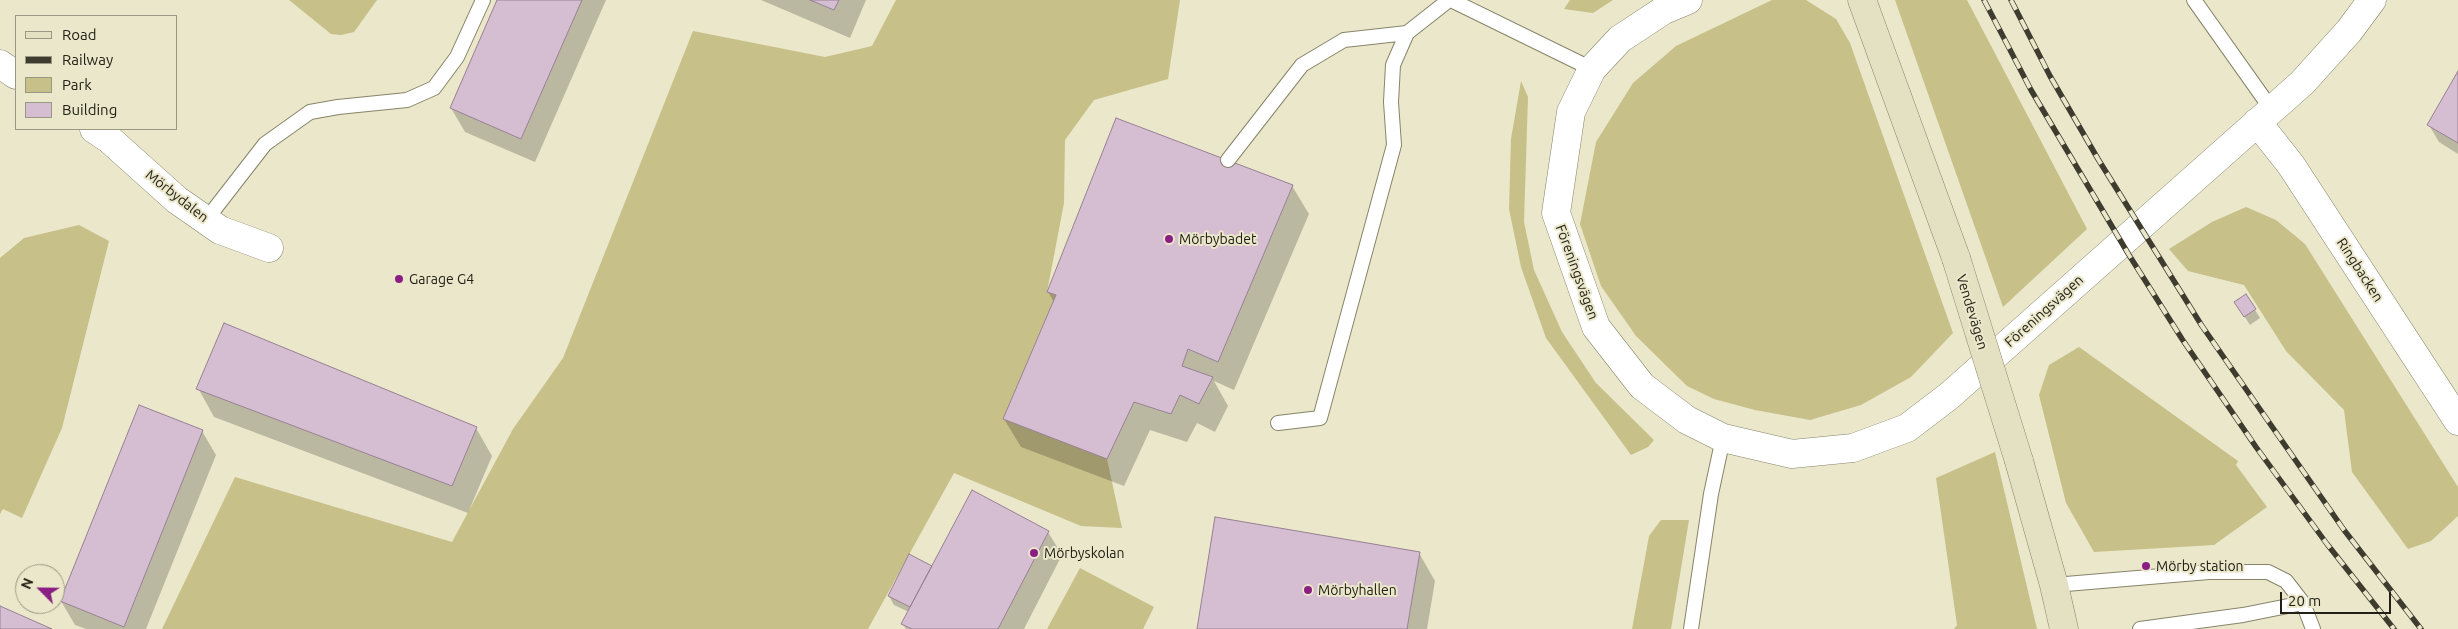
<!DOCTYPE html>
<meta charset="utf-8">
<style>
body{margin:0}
#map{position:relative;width:2458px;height:629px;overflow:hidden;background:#eae7ca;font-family:Ubuntu,sans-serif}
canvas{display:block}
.legend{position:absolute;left:15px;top:15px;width:162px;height:115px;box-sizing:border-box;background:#eae7ca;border:1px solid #9a9782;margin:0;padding:6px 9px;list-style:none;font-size:15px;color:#222016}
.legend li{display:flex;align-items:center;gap:10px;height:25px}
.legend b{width:25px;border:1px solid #9a9782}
.north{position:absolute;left:15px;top:564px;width:50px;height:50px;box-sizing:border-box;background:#eae7ca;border:1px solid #9a9782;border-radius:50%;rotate:293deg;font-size:14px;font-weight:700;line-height:20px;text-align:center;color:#222016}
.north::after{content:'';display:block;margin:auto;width:18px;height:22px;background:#8a1e83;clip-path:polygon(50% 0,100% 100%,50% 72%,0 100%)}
.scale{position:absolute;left:2280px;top:592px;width:111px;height:22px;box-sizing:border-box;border:2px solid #222016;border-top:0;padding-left:6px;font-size:15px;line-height:18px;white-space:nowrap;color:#222016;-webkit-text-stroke:4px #eae7ca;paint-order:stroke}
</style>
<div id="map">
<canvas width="2458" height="629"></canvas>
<ul class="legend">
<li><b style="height:6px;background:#e4e0c2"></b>Road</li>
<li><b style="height:6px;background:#3e3c2f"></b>Railway</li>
<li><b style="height:14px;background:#c7c089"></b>Park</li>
<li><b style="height:14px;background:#d5bdd2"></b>Building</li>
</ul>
<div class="north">N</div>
<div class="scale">20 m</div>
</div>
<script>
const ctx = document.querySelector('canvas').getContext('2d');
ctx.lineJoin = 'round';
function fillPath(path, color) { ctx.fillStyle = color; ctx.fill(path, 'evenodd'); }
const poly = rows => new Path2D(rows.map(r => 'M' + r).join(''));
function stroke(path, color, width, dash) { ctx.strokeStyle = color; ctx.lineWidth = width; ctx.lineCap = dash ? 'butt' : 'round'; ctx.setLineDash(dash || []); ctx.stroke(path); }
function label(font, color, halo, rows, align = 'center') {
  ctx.font = font + ' Ubuntu,sans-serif'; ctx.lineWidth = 4; ctx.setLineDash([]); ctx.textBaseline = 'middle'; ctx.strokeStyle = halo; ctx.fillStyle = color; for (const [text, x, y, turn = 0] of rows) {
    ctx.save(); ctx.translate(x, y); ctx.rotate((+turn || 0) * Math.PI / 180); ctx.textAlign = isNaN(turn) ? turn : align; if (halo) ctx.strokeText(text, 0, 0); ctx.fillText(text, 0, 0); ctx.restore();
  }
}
fillPath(poly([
 [289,0,377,0,354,32,341,35,331,34],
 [896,0,1180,0,1168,79,1094,100,1065,140,1064,203,1047,292,1056,295,1003,419,1107,459,1122,528,1081,526,954,473,868,629,162,629,235,477,452,542,513,429,563,358,693,31,825,57,872,46],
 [1570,0,1613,0,1593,13,1564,9],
 [1772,0,1806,0,1836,19,1850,43,1953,333,1911,377,1861,405,1810,420,1755,410,1714,399,1687,386,1636,336,1601,286,1580,224,1596,142,1633,83,1676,46],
 [1895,0,1967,0,2087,229,2003,307],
 [1521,81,1528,97,1524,222,1534,270,1562,332,1596,383,1654,440,1648,447,1631,455,1546,338,1521,267,1509,209,1511,139],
 [2246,207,2276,220,2305,244,2458,487,2458,516,2431,541,2408,549,2352,472,2344,410,2286,351,2244,285,2188,271,2169,249,2212,222],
 [79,225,109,241,62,428,22,518,3,509,0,514,0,258,24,238],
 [2079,347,2238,461,2236,465,2267,507,2214,545,2094,552,2066,503,2039,395,2049,365],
 [1995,452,2037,629,1954,629,1957,625,1936,478],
 [1661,520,1689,520,1671,629,1632,629,1649,536],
 [1080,568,1154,607,1143,629,1047,629]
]), '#c7c089');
fillPath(poly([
 [499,0,606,0,535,162,465,132,451,108],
 [761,0,866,0,850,38],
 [2458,74,2458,154,2439,142,2429,125],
 [1292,186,1309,214,1234,390,1214,381,1228,406,1215,432,1197,423,1187,442,1150,430,1124,486,1021,447,1004,419,1054,302,1048,292],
 [2255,310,2260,318,2250,325,2241,311],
 [198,388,476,428,492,456,468,513,214,417],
 [202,431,216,455,146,629,86,629,75,625,61,601],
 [1048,532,1062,555,1024,629,906,629,903,624,909,612,894,605,889,596,932,568],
 [1419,553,1435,581,1427,629,1199,629]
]), '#0003');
const building = poly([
 [497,0,582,0,521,139,450,108,497,0],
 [810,0,839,0,834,10,810,0],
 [2458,71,2458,143,2427,125,2458,71],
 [1116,118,1293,185,1218,362,1188,349,1182,366,1213,377,1199,404,1180,395,1171,414,1134,402,1107,459,1003,419,1056,295,1047,292,1116,118],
 [2246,294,2256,309,2244,317,2234,302,2246,294],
 [224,323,477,427,452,486,196,389,224,323],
 [139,405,203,430,124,627,60,601,139,405],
 [972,490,1049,531,998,629,912,629,901,624,972,490],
 [1215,517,1420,552,1407,629,1197,629,1215,517],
 [909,554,932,566,910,607,888,596,909,554],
 [0,606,52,629,0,629,0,606]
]);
fillPath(building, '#d5bdd2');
stroke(building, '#978093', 1);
const lane = poly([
 [1451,0,1592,69],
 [2194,0,2272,110],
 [1228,160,1302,65,1344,40,1407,33],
 [206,220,265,144,310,112,338,107,407,100,434,88,457,57,483,0],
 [1278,423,1320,418,1394,145,1391,102,1393,65,1407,33,1449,0],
 [2054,585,2209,572,2268,572,2286,581,2303,603,2313,629],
 [1691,629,1711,494,1723,438],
 [2140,629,2243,615,2303,603]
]);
const street = poly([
 [1688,0,1664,10,1620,39,1592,69,1571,112,1556,213,1596,327,1642,386,1687,420,1723,438,1792,454,1853,448,1907,428,1949,396,2302,83,2349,31,2372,0],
 [0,64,16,75],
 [2257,122,2291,165,2458,421],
 [94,129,109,139,177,200,220,230,269,248]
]);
const secondary = poly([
 [1862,0,1956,258],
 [2019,461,2054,585,2064,629]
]);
stroke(lane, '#87846a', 16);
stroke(street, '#87846a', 29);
stroke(secondary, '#87846a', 29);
stroke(lane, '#fff', 14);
stroke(street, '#fff', 28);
stroke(secondary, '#e4e0c2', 28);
const rail = poly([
 [1984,0,2031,90,2129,255,2182,339,2256,447,2327,544,2394,629],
 [2011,0,2050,76,2098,159,2202,326,2344,530,2421,629]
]);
stroke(rail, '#3e3c2f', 5.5);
stroke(rail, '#eae7ca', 4, [11]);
const secondaryBridge = poly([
 [1956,258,2019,461]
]);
stroke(secondaryBridge, '#87846a', 29, []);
stroke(secondaryBridge, '#e4e0c2', 28);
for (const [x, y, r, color] of [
 [1169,239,5,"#8a1e83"],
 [399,279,5,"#8a1e83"],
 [1034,553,5,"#8a1e83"],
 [2146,566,5,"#8a1e83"],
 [1308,590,5,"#8a1e83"]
]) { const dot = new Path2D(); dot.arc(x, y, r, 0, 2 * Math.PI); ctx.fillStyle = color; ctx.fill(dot); stroke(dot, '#eae7ca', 2); }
label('14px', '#222016', '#eae7ca', [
 ["Mörbydalen",177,196,38],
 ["Ringbacken",2360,270,57],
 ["Föreningsvägen",1577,272,70],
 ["Föreningsvägen",2044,311,-42],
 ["Vendevägen",1972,312,73]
]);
label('14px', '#222016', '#eae7ca', [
 ["Mörbybadet",1179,239],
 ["Garage G4",409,279],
 ["Mörbyskolan",1044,553],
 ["Mörby station",2156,566],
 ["Mörbyhallen",1318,590]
], 'left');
</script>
